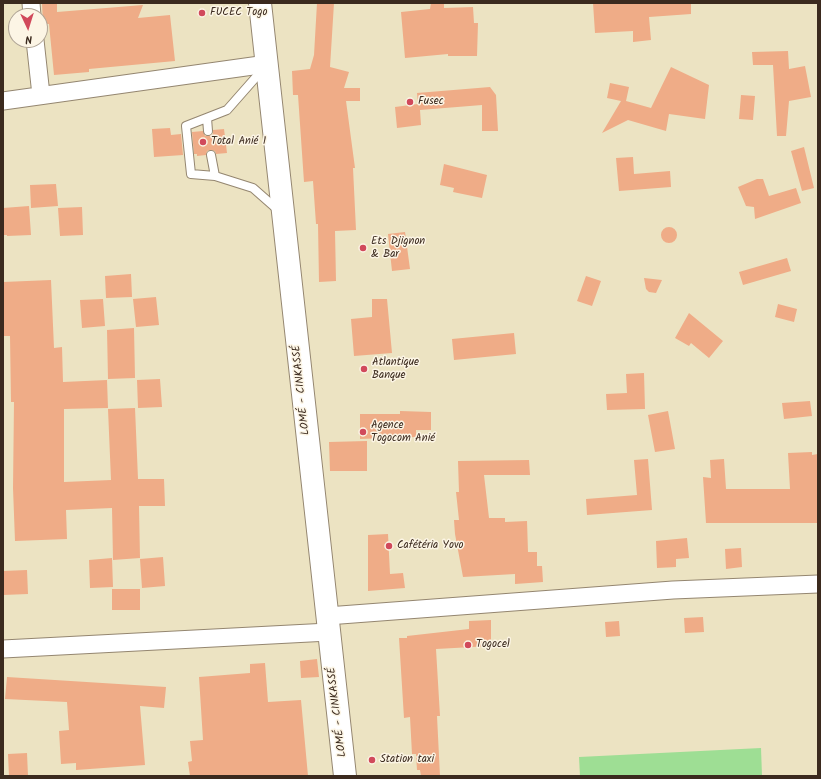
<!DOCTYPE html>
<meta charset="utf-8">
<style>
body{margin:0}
#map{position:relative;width:821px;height:779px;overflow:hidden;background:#ece3c2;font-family:Kalam,sans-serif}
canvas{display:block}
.frame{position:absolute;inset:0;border:4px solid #3b2a1e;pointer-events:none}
.north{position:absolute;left:8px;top:8px;width:40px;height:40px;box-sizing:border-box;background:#fcf5e5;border:1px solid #afa495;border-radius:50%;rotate:176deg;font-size:11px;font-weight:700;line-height:16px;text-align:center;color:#3b2a1e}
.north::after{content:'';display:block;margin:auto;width:14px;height:18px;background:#d1495b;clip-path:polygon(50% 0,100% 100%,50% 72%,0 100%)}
</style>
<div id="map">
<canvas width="821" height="779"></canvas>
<div class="frame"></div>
<div class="north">N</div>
</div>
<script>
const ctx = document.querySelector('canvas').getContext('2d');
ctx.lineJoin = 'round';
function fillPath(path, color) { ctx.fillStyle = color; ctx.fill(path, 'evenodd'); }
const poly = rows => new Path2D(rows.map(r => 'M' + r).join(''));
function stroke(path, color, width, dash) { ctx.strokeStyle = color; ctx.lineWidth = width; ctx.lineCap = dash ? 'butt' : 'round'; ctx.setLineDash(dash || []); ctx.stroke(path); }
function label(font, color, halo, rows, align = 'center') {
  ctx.font = font + ' Kalam,sans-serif'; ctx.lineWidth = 3; ctx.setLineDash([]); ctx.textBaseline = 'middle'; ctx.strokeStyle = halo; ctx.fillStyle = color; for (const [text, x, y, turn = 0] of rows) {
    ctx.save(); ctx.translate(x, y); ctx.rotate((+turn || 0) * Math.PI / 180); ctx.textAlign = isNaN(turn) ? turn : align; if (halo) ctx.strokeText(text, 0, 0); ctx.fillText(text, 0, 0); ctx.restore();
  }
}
fillPath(poly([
 [761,748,762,776,580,776,579,757]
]), '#9ede94');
fillPath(poly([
 [42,3,57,3,57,12,143,5,138,18,170,15,175,61,89,69,89,72,54,75,49,24,43,24],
 [317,3,334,3,330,67,349,72,344,88,360,88,360,101,346,101,355,168,353,168,356,230,335,231,336,281,319,282,318,224,316,224,313,181,304,182,298,95,293,95,292,71,310,69,314,55],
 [431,3,444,3,444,8,473,7,474,23,478,23,477,56,448,56,448,54,405,58,401,12,430,9],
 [593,3,691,3,691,14,649,17,651,40,633,42,633,31,595,33],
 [788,51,789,69,805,66,811,97,789,101,786,136,777,136,773,65,753,65,752,52],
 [671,67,709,85,705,119,669,114,666,131,628,120,602,133,621,101,607,98,610,83,629,87,626,101,651,108],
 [490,87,496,95,498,131,482,131,482,105,420,110,421,125,397,128,395,107,418,104,417,93],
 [741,95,755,96,753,120,739,119],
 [170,128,171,135,181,134,183,155,154,157,152,129],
 [224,129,227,153,216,154,215,151,210,150,207,151,206,155,197,156,197,154,194,154,192,132,203,131,205,136,209,136,213,134,213,130],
 [804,147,814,188,802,191,791,151],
 [633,157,634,174,670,171,671,187,619,191,616,158],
 [444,164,487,175,482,198,453,192,454,188,440,185],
 [757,179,763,179,769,196,796,188,801,203,755,219,754,207,746,206,738,187],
 [56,184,58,206,31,208,30,185],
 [29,206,31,235,7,236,7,235,3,235,3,208],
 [82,207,83,235,60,236,58,208],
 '661 235a8 8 0 1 1 16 0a8 8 0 1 1-16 0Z',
 [405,232,410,269,392,271,388,234],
 [787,258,791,271,743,285,739,272],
 [131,274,132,297,106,298,105,276],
 [586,276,601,281,592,306,577,301],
 [644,278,662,280,656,293,649,292,646,289],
 [51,280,54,348,62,347,63,382,107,380,108,408,64,409,64,482,111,480,108,409,135,408,138,479,164,479,165,506,139,506,140,558,113,560,112,508,66,510,67,539,15,541,13,488,14,402,11,402,10,336,3,336,3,282],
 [156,297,159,325,136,327,133,299],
 [103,299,105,326,82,328,80,300],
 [372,299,387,299,392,353,354,356,351,319,372,317],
 [778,304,797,309,794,322,775,317],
 [689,313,723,341,709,358,691,343,689,346,675,338],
 [134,328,135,378,108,379,107,330],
 [514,333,516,354,454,360,452,339],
 [644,373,645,409,607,410,606,394,627,393,626,374],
 [160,379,162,407,138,408,137,380],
 [810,401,812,416,784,419,782,403],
 [400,411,431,412,431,430,416,430,416,437,360,439,360,414,400,414],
 [668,411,675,449,655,452,648,415],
 [367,441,367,471,330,471,329,442],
 [812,452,812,455,818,454,818,523,706,523,703,477,711,478,710,460,724,459,726,489,790,489,788,453],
 [648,459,652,510,587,515,586,499,637,495,634,460],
 [529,460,530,475,484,475,489,518,505,518,505,522,527,521,528,552,537,552,537,566,542,566,543,582,515,584,515,574,463,577,455,534,454,520,459,520,456,492,459,492,458,461],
 [388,534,390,574,403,573,405,588,368,591,368,535],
 [687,538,689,558,676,559,676,567,657,568,656,541],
 [741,548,742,567,726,569,725,549],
 [163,557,165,586,142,588,140,559],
 [112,558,113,587,90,588,89,560],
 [27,570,28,594,3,595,3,571],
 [112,589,140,589,140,610,112,610],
 [703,617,704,632,685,633,684,618],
 [491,620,491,646,436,649,440,716,437,716,440,776,421,776,420,770,417,770,416,754,412,754,410,717,404,718,399,638,407,638,407,636,469,629,469,621],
 [619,621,620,636,606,637,605,622],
 [317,659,319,677,301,678,300,661],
 [265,663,268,702,301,700,308,776,190,776,188,762,192,761,190,741,203,740,199,677,250,673,250,664],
 [7,677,166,687,164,708,140,706,145,765,76,770,76,763,61,764,59,731,69,730,67,702,5,699],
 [27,753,28,776,9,776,8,754]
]), '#efac87');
const service = poly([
 [264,68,227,110,186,126,191,174,215,176,253,188,278,210],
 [207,118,208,131],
 [211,155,215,176]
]);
const minor = poly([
 [31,3,32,16],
 [35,40,41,95],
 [3,101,267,64],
 [327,616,673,590,818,584],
 [3,649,329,632]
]);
const trunk = poly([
 [260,3,345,776]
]);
stroke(service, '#948670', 10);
stroke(minor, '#948670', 19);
stroke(trunk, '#948670', 24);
stroke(service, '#fff', 8);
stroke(minor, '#fff', 17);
stroke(trunk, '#fff', 22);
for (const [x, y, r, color] of [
 [202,13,4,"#d1495b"],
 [410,102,4,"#d1495b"],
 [203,142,4,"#d1495b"],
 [363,248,4,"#d1495b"],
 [364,369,4,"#d1495b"],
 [363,432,4,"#d1495b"],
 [389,546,4,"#d1495b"],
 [468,645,4,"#d1495b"],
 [372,760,4,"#d1495b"]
]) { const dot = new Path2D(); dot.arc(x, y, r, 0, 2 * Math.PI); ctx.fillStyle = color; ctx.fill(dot); stroke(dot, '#fcf5e5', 1.5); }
label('11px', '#3b2a1e', '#fcf5e5', [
 ["FUCEC Togo",210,13],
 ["Fusec",418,102],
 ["Total Anié 1",211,142],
 ["Ets Djignon",371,242],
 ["& Bar",371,255],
 ["Atlantique",372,363],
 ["Banque",372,376],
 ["Agence",371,426],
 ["Togocom Anié",371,439],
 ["Cafétéria Yovo",397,546],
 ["Togocel",476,645],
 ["Station taxi",380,760]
], 'left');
label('11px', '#3b2a1e', '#fcf5e5', [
 ["LOMÉ - CINKASSÉ",302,390,-96],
 ["LOMÉ - CINKASSÉ",338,712,-97]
]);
</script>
